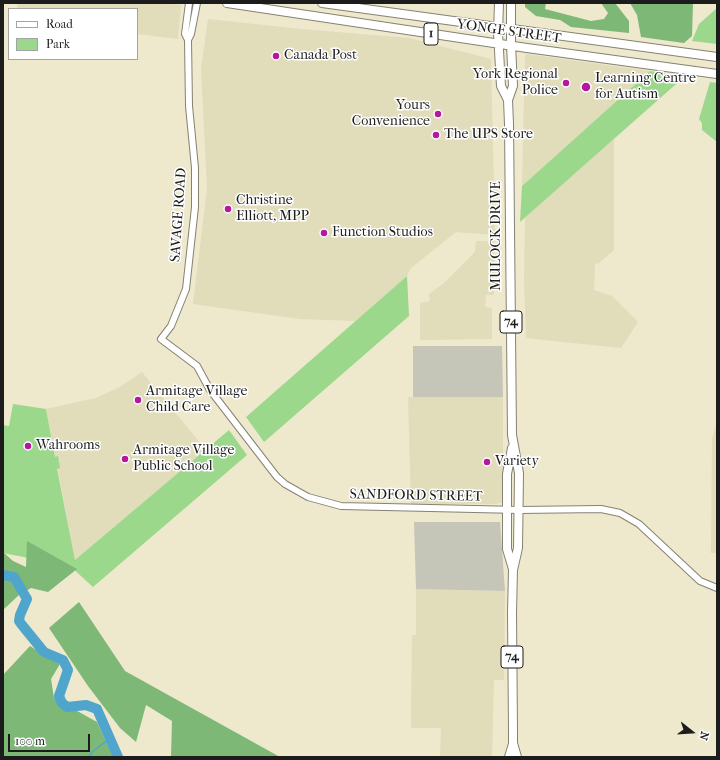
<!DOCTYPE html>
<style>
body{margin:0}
#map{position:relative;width:720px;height:760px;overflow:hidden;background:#eee8cd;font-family:"IM FELL French Canon",serif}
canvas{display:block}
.frame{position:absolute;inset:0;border:4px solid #1c1c1c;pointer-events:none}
.legend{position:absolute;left:8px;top:8px;width:130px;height:52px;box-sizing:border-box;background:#fff;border:1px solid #a4a4a4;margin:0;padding:5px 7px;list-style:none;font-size:12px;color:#1c1c1c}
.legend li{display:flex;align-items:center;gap:8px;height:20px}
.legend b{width:20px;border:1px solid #a4a4a4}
.north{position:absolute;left:672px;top:712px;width:40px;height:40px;-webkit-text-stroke:3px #fff;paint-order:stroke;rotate:107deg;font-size:11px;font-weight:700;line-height:16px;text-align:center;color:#1c1c1c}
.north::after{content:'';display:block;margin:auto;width:14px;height:18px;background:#1c1c1c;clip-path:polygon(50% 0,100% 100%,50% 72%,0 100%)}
.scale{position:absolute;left:8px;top:734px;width:82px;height:18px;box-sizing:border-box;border:2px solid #1c1c1c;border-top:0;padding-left:5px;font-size:12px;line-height:14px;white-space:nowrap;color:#1c1c1c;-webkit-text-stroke:3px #fff;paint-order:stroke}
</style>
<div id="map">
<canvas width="720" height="760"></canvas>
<div class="frame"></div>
<ul class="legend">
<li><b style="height:5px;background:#fff"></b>Road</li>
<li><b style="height:11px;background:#9cd88b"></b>Park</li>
</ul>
<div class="north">N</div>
<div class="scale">100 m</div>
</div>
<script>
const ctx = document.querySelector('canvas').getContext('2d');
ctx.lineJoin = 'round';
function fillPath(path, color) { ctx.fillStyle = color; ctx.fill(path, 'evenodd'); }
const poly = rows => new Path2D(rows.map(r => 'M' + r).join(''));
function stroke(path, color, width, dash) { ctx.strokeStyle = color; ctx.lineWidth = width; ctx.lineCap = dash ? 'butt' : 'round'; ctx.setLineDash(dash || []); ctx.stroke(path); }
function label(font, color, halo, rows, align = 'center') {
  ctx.font = font + ' "IM FELL French Canon",serif'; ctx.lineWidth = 3; ctx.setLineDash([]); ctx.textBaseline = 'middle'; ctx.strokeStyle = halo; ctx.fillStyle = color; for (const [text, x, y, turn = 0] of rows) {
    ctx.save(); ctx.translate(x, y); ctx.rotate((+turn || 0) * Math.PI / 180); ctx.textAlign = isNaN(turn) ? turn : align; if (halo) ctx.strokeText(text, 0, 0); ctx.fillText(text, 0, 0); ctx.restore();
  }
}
fillPath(poly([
 [18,3,166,3,181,5,178,39,137,34,137,9,17,9],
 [208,19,301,29,409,38,491,59,495,235,456,232,411,268,407,276,356,321,300,319,193,304,207,189,201,69],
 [525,54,650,71,522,186],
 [614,139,614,250,599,263,595,264,594,290,612,296,638,322,621,348,526,338,524,279,525,217],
 [476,241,494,241,494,295,486,295,485,307,492,308,492,339,420,340,420,303,430,301,429,294,444,283,475,252],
 [142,372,206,450,75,560,46,409,96,398,120,387],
 [408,397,503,397,503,502,496,504,411,504],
 [716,425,717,553,711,553,712,439],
 [416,589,505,591,504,680,494,680,492,757,440,757,441,728,411,728,412,635,416,635]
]), '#e1dcba');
fillPath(poly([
 [413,346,502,346,503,397,413,397],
 [414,522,500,522,505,591,416,589]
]), '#c5c5b8');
fillPath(poly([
 [717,8,717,44,692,41,699,24],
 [650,71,684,77,520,222,522,186],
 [710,82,717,83,717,142,702,130,702,123,699,119],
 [407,276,409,316,264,442,246,417],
 [13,404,46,409,55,457,58,456,60,468,57,469,75,560,229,430,247,455,93,587,70,566,3,553,3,425,9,426]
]), '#9cd88b');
fillPath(poly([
 [525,3,546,3,545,9,591,21,604,19,608,13,601,3,615,3,629,21,629,33,571,27,560,20,536,16,525,7],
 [630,3,693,3,692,36,684,43,641,37,637,15],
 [27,541,77,569,48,592,31,588,19,595,3,610,3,552,13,561,26,567],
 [79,602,125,671,280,757,171,757,172,721,146,705,136,742,120,728,88,686,49,628],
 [30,646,60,664,51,679,54,698,97,722,113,757,3,757,3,675]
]), '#7db877');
stroke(poly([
 [89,757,92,752,109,739]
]), '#50a5cc', 1.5);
stroke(poly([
 [3,575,14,577,27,599,20,615,19,621,22,625,44,652,63,660,68,670,59,696,62,703,67,707,86,705,97,709,118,757]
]), '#50a5cc', 10);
const minor = poly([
 [189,3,185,34,188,40,189,106,195,168,195,207,186,289,171,326,161,339,197,366,210,390,277,477,285,484,308,497,341,506,519,510,601,509,620,513,639,524,700,581,717,588],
 [188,40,191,34,197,3]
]);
const major = poly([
 [227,3,527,48,717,74],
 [322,3,717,57],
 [499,3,498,33,501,86,508,100,509,124,512,435,519,473,518,548,513,570,512,613,513,731,513,743,517,757],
 [508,100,513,86,511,45,511,3],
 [512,448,507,474,507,549,513,569],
 [509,757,513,744]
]);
stroke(minor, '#858274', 8);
stroke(major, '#858274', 10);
stroke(minor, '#fff', 6);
stroke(major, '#fff', 8);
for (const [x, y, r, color] of [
 [276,56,4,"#b5179e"],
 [566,83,4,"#b5179e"],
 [586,87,5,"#b5179e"],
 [438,114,4,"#b5179e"],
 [436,135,4,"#b5179e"],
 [228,209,4,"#b5179e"],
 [324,233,4,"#b5179e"],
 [138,400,4,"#b5179e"],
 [28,446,4,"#b5179e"],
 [125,459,4,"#b5179e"],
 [487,462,4,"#b5179e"]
]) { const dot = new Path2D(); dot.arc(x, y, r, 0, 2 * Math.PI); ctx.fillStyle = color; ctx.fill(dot); stroke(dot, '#fff', 1.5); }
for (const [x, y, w] of [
 [431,34,14],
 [511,322,22],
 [512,657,22]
]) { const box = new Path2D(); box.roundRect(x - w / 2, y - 11, w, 22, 3); ctx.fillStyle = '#fff'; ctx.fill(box); stroke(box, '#1c1c1c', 1); }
label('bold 13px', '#1c1c1c', null, [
 ["1",431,34],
 ["74",511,322],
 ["74",512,657]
]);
label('14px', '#1c1c1c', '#fff', [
 ["YONGE STREET",509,32,8],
 ["SAVAGE ROAD",179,215,-86],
 ["MULOCK DRIVE",497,236,-90],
 ["SANDFORD STREET",416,496,1]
]);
label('14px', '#1c1c1c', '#fff', [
 ["Canada Post",284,56],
 ["York Regional",558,75,"right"],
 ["Police",558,91,"right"],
 ["Learning Centre",595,79],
 ["for Autism",595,95],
 ["Yours",430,106,"right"],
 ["Convenience",430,122,"right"],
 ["The UPS Store",444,135],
 ["Christine",236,201],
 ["Elliott, MPP",236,217],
 ["Function Studios",332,233],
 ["Armitage Village",146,392],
 ["Child Care",146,408],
 ["Wahrooms",36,446],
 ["Armitage Village",133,451],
 ["Public School",133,467],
 ["Variety",495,462]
], 'left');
</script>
